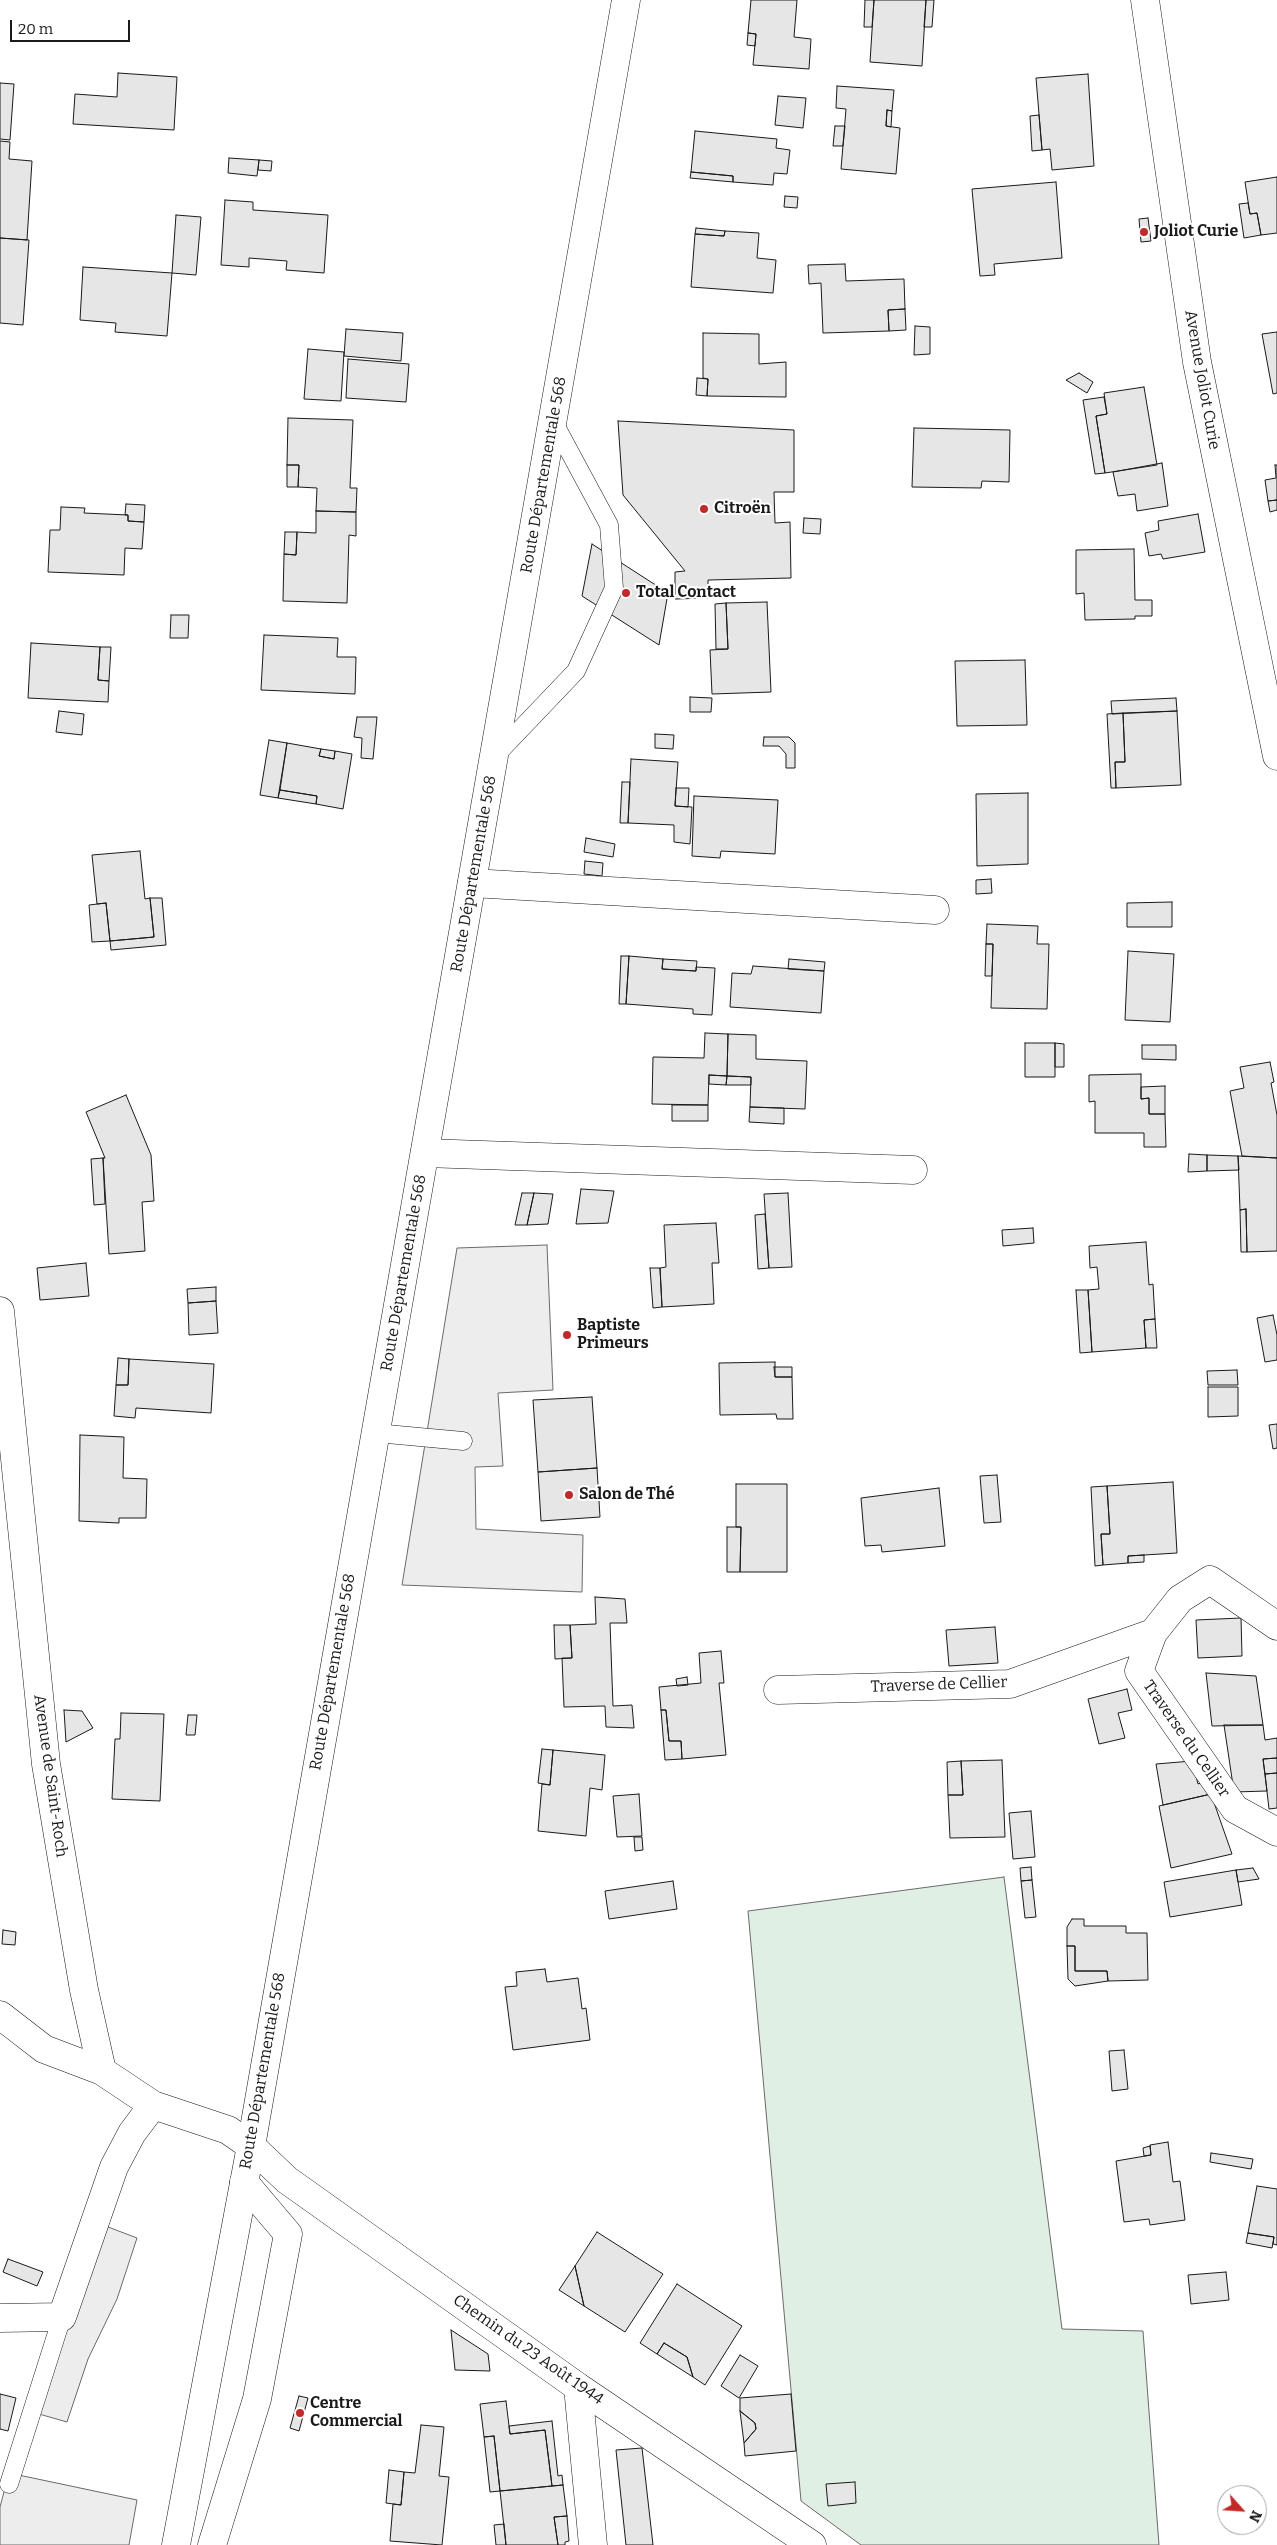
<!DOCTYPE html>
<meta charset="utf-8">
<style>
body{margin:0}
#map{position:relative;width:1277px;height:2545px;overflow:hidden;background:#fff;font-family:Bitter,serif}
canvas{display:block}
.north{position:absolute;left:1217px;top:2485px;width:50px;height:50px;box-sizing:border-box;background:#fff;border:1px solid #a3a3a3;border-radius:50%;rotate:116deg;font-size:14px;font-weight:700;line-height:20px;text-align:center;color:#1a1a1a}
.north::after{content:'';display:block;margin:auto;width:18px;height:22px;background:#c62828;clip-path:polygon(50% 0,100% 100%,50% 72%,0 100%)}
.scale{position:absolute;left:10px;top:20px;width:120px;height:22px;box-sizing:border-box;border:2px solid #1a1a1a;border-top:0;padding-left:6px;font-size:15px;line-height:18px;white-space:nowrap;color:#1a1a1a;-webkit-text-stroke:4px #fff;paint-order:stroke}
</style>
<div id="map">
<canvas width="1277" height="2545"></canvas>
<div class="north">N</div>
<div class="scale">20 m</div>
</div>
<script>
const ctx = document.querySelector('canvas').getContext('2d');
ctx.lineJoin = 'round';
function fillPath(path, color) { ctx.fillStyle = color; ctx.fill(path, 'evenodd'); }
const poly = rows => new Path2D(rows.map(r => 'M' + r).join(''));
function stroke(path, color, width, dash) { ctx.strokeStyle = color; ctx.lineWidth = width; ctx.lineCap = dash ? 'butt' : 'round'; ctx.setLineDash(dash || []); ctx.stroke(path); }
function label(font, color, halo, rows, align = 'center') {
  ctx.font = font + ' Bitter,serif'; ctx.lineWidth = 4; ctx.setLineDash([]); ctx.textBaseline = 'middle'; ctx.strokeStyle = halo; ctx.fillStyle = color; for (const [text, x, y, turn = 0] of rows) {
    ctx.save(); ctx.translate(x, y); ctx.rotate((+turn || 0) * Math.PI / 180); ctx.textAlign = isNaN(turn) ? turn : align; if (halo) ctx.strokeText(text, 0, 0); ctx.fillText(text, 0, 0); ctx.restore();
  }
}
const green = poly([
 [1004,1877,1062,2329,1143,2331,1159,2545,861,2545,801,2501,748,1911,1004,1877]
]);
fillPath(green, '#e0efe3');
stroke(green, '#6a6a6a', 1);
const parking = poly([
 [547,1245,553,1390,498,1393,503,1466,475,1467,476,1529,583,1535,582,1592,402,1585,457,1248,547,1245],
 [95,2222,137,2238,117,2299,88,2359,67,2422,32,2412,95,2222],
 [9,2473,137,2500,129,2545,0,2545,0,2507,9,2473]
]);
fillPath(parking, '#ededed');
stroke(parking, '#6a6a6a', 1);
const building = poly([
 [751,0,797,0,794,37,811,39,809,69,753,65,756,34,748,33,751,0],
 [865,0,874,0,872,27,864,27,865,0],
 [874,0,926,0,922,66,870,62,874,0],
 [926,0,934,0,932,27,924,27,926,0],
 [748,33,756,34,755,46,747,45,748,33],
 [118,73,177,77,174,130,73,124,75,94,117,97,118,73],
 [1088,74,1094,166,1052,170,1050,149,1042,150,1036,78,1088,74],
 [0,83,14,84,10,140,0,139,0,83],
 [837,86,894,90,892,111,887,110,886,126,900,128,896,174,841,169,846,109,836,108,837,86],
 [778,96,806,98,803,128,775,125,778,96],
 [887,110,892,111,891,127,886,126,887,110],
 [1039,115,1042,150,1032,151,1030,116,1039,115],
 [835,126,845,126,843,146,833,146,835,126],
 [695,131,777,139,776,148,790,150,787,174,774,173,773,185,733,182,733,176,691,172,695,131],
 [0,141,10,142,9,159,32,161,27,240,0,238,0,141],
 [229,158,259,160,257,176,228,173,229,158],
 [259,160,272,161,271,171,258,170,259,160],
 [691,172,733,176,733,182,690,178,691,172],
 [1277,177,1277,233,1261,235,1257,213,1250,214,1245,182,1277,177],
 [1056,182,1062,258,994,264,995,275,980,276,972,189,1056,182],
 [785,196,798,197,797,208,784,207,785,196],
 [225,200,253,202,253,210,328,215,324,273,286,270,287,261,249,258,249,267,221,265,225,200],
 [1248,203,1250,214,1257,213,1261,235,1244,238,1239,204,1248,203],
 [176,215,201,217,196,275,172,273,176,215],
 [1148,218,1151,241,1141,242,1139,219,1148,218],
 [696,228,725,231,724,236,695,234,696,228],
 [725,231,759,233,757,258,776,260,773,293,691,287,695,234,724,236,725,231],
 [0,238,29,240,23,325,0,323,0,238],
 [845,264,846,281,904,279,905,309,888,310,889,331,823,333,821,283,809,284,808,265,845,264],
 [83,267,172,273,167,336,115,332,116,323,80,320,83,267],
 [905,309,906,330,889,331,888,310,905,309],
 [915,326,930,327,930,354,914,355,915,326],
 [346,329,403,333,401,361,344,356,346,329],
 [1277,332,1277,393,1273,394,1262,334,1277,332],
 [703,333,759,334,759,364,786,362,786,397,707,396,708,379,703,378,703,333],
 [308,349,344,352,341,401,304,399,308,349],
 [348,359,409,364,406,402,346,398,348,359],
 [1079,373,1093,382,1087,393,1066,380,1079,373],
 [697,378,708,379,707,396,696,395,697,378],
 [1144,387,1157,465,1105,473,1096,416,1107,414,1104,393,1144,387],
 [1104,397,1107,414,1096,416,1105,473,1095,474,1083,400,1104,397],
 [288,418,353,420,350,488,357,488,356,512,316,511,317,488,298,487,299,465,287,465,288,418],
 [618,421,794,430,794,492,774,492,775,523,790,522,791,578,708,580,708,598,675,599,675,572,685,571,623,495,618,421],
 [914,428,1010,430,1009,482,982,481,981,488,912,487,914,428],
 [1162,463,1168,506,1137,511,1135,494,1118,496,1113,472,1162,463],
 [287,465,299,465,298,487,287,487,287,465],
 [1275,465,1277,465,1277,500,1268,501,1265,480,1276,478,1275,465],
 [1277,500,1277,510,1270,512,1268,501,1277,500],
 [126,504,145,505,144,522,128,521,128,515,125,515,126,504],
 [61,507,85,508,84,513,128,515,128,521,144,522,142,549,125,548,124,575,48,572,50,530,60,530,61,507],
 [316,511,356,512,356,536,349,535,347,603,283,601,284,554,296,555,297,532,316,533,316,511],
 [1198,514,1205,552,1163,559,1161,554,1149,556,1145,533,1159,530,1158,521,1198,514],
 [804,518,821,519,820,534,803,533,804,518],
 [285,532,297,532,296,555,284,554,285,532],
 [592,544,668,593,659,645,582,596,592,544],
 [1134,549,1135,600,1152,600,1152,616,1135,616,1135,619,1085,620,1084,593,1076,594,1076,550,1134,549],
 [767,602,771,692,712,694,710,650,728,649,726,603,767,602],
 [726,603,728,649,716,649,715,604,726,603],
 [171,615,189,615,188,638,170,638,171,615],
 [264,635,338,638,337,657,356,657,355,694,261,690,264,635],
 [31,643,100,647,98,680,109,681,108,702,28,698,31,643],
 [100,647,111,647,109,681,98,680,100,647],
 [1025,660,1027,725,957,726,955,661,1025,660],
 [690,697,712,698,711,712,690,712,690,697],
 [1176,698,1177,711,1112,714,1111,701,1176,698],
 [59,711,84,714,82,735,56,732,59,711],
 [1177,711,1181,785,1116,788,1115,762,1125,762,1123,713,1177,711],
 [1123,713,1125,762,1115,762,1116,788,1111,788,1107,714,1123,713],
 [357,717,377,717,373,759,361,758,362,738,354,737,357,717],
 [655,734,674,735,673,749,655,748,655,734],
 [764,737,789,737,795,743,795,768,786,768,786,754,779,746,763,746,764,737],
 [269,740,287,743,278,798,260,795,269,740],
 [287,743,321,749,319,756,334,759,335,751,352,754,343,809,316,804,317,796,280,790,287,743],
 [321,749,335,751,334,759,319,756,321,749],
 [631,759,678,762,675,806,692,807,690,844,674,842,674,825,628,823,631,759],
 [622,782,630,782,628,823,620,823,622,782],
 [676,788,689,788,688,807,675,806,676,788],
 [280,790,317,796,316,804,278,798,280,790],
 [1028,793,1028,864,977,866,976,794,1028,793],
 [694,796,778,800,775,854,721,851,720,858,692,856,694,796],
 [586,838,615,844,613,857,584,852,586,838],
 [140,851,145,899,150,898,154,937,110,941,106,903,97,904,92,855,140,851],
 [585,861,603,863,602,876,584,874,585,861],
 [991,879,992,893,976,894,976,880,991,879],
 [150,898,162,898,166,945,111,950,110,941,154,937,150,898],
 [1172,902,1172,927,1127,927,1127,903,1172,902],
 [106,903,110,941,92,942,89,905,106,903],
 [987,924,1038,926,1037,944,1049,944,1047,1009,991,1008,993,944,986,944,987,924],
 [986,944,993,944,992,976,985,976,986,944],
 [1128,951,1174,954,1170,1022,1125,1020,1128,951],
 [621,956,629,956,626,1004,619,1004,621,956],
 [629,956,663,959,662,969,696,971,696,967,715,968,712,1015,693,1014,693,1009,626,1004,629,956],
 [663,959,697,961,696,971,662,969,663,959],
 [789,959,825,962,824,971,788,969,789,959],
 [753,966,824,971,821,1013,730,1007,732,973,751,974,753,966],
 [705,1033,728,1034,727,1076,709,1075,708,1105,652,1104,653,1057,704,1058,705,1033],
 [728,1034,756,1035,756,1059,807,1061,805,1109,750,1107,751,1077,727,1076,728,1034],
 [1025,1043,1055,1043,1055,1077,1025,1077,1025,1043],
 [1055,1043,1064,1044,1064,1067,1055,1067,1055,1043],
 [1142,1045,1176,1045,1176,1060,1142,1059,1142,1045],
 [1270,1062,1274,1082,1271,1083,1277,1115,1277,1158,1242,1156,1230,1091,1244,1088,1240,1067,1270,1062],
 [1141,1074,1141,1099,1149,1098,1149,1114,1165,1114,1166,1147,1144,1147,1144,1133,1095,1133,1095,1101,1089,1102,1089,1075,1141,1074],
 [709,1075,727,1076,726,1085,709,1084,709,1075],
 [727,1076,751,1077,751,1085,726,1085,727,1076],
 [1165,1086,1165,1114,1149,1114,1149,1098,1141,1099,1141,1087,1165,1086],
 [126,1095,151,1155,154,1201,142,1202,145,1251,109,1254,103,1158,105,1158,86,1112,126,1095],
 [672,1105,708,1105,708,1121,672,1121,672,1105],
 [750,1107,784,1108,784,1124,749,1122,750,1107],
 [1189,1154,1207,1155,1207,1171,1188,1172,1189,1154],
 [1207,1155,1238,1156,1239,1170,1207,1171,1207,1155],
 [1238,1156,1277,1158,1277,1251,1247,1252,1246,1209,1240,1210,1238,1156],
 [103,1158,105,1204,94,1205,91,1159,103,1158],
 [581,1189,614,1191,608,1223,576,1224,581,1189],
 [522,1193,534,1193,527,1225,515,1225,522,1193],
 [534,1193,553,1194,548,1224,527,1225,534,1193],
 [788,1193,792,1267,769,1268,764,1194,788,1193],
 [1246,1209,1247,1252,1241,1252,1240,1210,1246,1209],
 [765,1214,769,1268,758,1269,755,1215,765,1214],
 [716,1223,719,1263,712,1263,714,1304,662,1307,660,1268,666,1267,664,1225,716,1223],
 [1033,1228,1034,1243,1003,1246,1002,1230,1033,1228],
 [1146,1242,1149,1285,1153,1284,1155,1319,1144,1320,1146,1348,1092,1352,1088,1290,1099,1289,1097,1267,1090,1268,1089,1246,1146,1242],
 [86,1263,89,1296,40,1300,37,1268,86,1263],
 [650,1268,660,1268,662,1307,653,1308,650,1268],
 [216,1287,216,1301,188,1303,187,1289,216,1287],
 [1076,1290,1088,1290,1092,1352,1080,1353,1076,1290],
 [216,1301,218,1333,189,1335,188,1303,216,1301],
 [1273,1315,1277,1335,1277,1360,1265,1362,1257,1318,1273,1315],
 [1155,1319,1157,1348,1146,1348,1144,1320,1155,1319],
 [118,1358,129,1359,128,1385,116,1385,118,1358],
 [129,1359,214,1364,211,1413,136,1408,135,1418,114,1416,116,1385,128,1385,129,1359],
 [775,1362,775,1377,792,1377,793,1419,777,1419,776,1414,720,1415,719,1363,775,1362],
 [774,1367,792,1367,792,1377,775,1377,774,1367],
 [1237,1370,1238,1385,1208,1385,1207,1371,1237,1370],
 [1208,1387,1238,1387,1238,1416,1208,1417,1208,1387],
 [592,1397,597,1468,538,1472,533,1400,592,1397],
 [1277,1424,1277,1448,1273,1449,1269,1425,1277,1424],
 [80,1435,124,1437,123,1478,147,1479,146,1518,119,1518,119,1523,79,1521,80,1435],
 [597,1468,600,1517,541,1521,538,1472,597,1468],
 [997,1475,1001,1522,984,1523,980,1476,997,1475],
 [1173,1482,1177,1553,1128,1556,1128,1563,1103,1565,1101,1534,1110,1534,1107,1486,1173,1482],
 [736,1484,787,1484,787,1572,740,1572,741,1527,736,1527,736,1484],
 [1107,1486,1110,1534,1101,1534,1103,1565,1095,1566,1091,1487,1107,1486],
 [939,1488,945,1546,882,1552,881,1545,865,1546,861,1498,939,1488],
 [727,1527,741,1527,740,1572,727,1572,727,1527],
 [1144,1555,1144,1562,1128,1563,1128,1556,1144,1555],
 [595,1597,625,1599,627,1623,610,1623,613,1706,632,1705,634,1728,606,1727,605,1706,564,1707,562,1658,572,1658,570,1625,596,1624,595,1597],
 [1241,1618,1242,1656,1198,1658,1196,1620,1241,1618],
 [554,1625,570,1625,572,1658,555,1659,554,1625],
 [995,1627,998,1663,949,1666,946,1630,995,1627],
 [721,1651,724,1683,719,1683,726,1755,682,1759,681,1741,669,1741,666,1710,661,1710,659,1687,701,1683,699,1653,721,1651],
 [1206,1673,1256,1676,1263,1725,1212,1726,1206,1673],
 [687,1677,688,1685,677,1686,676,1679,687,1677],
 [1127,1689,1132,1710,1118,1713,1125,1738,1099,1744,1088,1699,1127,1689],
 [64,1710,82,1711,93,1728,66,1742,64,1710],
 [661,1710,666,1710,669,1741,681,1741,682,1759,665,1760,661,1710],
 [121,1713,164,1714,160,1801,112,1799,115,1739,120,1739,121,1713],
 [188,1715,197,1715,195,1735,186,1735,188,1715],
 [1224,1725,1263,1725,1265,1740,1277,1738,1277,1758,1263,1759,1267,1791,1234,1792,1224,1725],
 [542,1749,553,1750,550,1785,538,1783,542,1749],
 [553,1750,605,1755,602,1790,590,1788,586,1836,538,1831,542,1784,550,1785,553,1750],
 [1277,1758,1277,1773,1265,1774,1263,1759,1277,1758],
 [1002,1760,1005,1837,950,1838,948,1795,963,1795,961,1761,1002,1760],
 [961,1761,963,1795,948,1795,947,1762,961,1761],
 [1192,1761,1198,1784,1207,1781,1211,1794,1163,1805,1156,1764,1192,1761],
 [1277,1773,1277,1808,1269,1809,1265,1774,1277,1773],
 [639,1794,642,1836,617,1837,613,1796,639,1794],
 [1211,1794,1232,1854,1171,1868,1159,1806,1211,1794],
 [1031,1811,1035,1857,1013,1859,1009,1813,1031,1811],
 [634,1837,642,1837,643,1850,635,1851,634,1837],
 [1031,1867,1032,1880,1021,1881,1020,1868,1031,1867],
 [1253,1868,1259,1879,1238,1882,1236,1870,1253,1868],
 [1236,1870,1242,1905,1170,1917,1164,1882,1236,1870],
 [1032,1880,1036,1917,1025,1918,1021,1881,1032,1880],
 [673,1881,677,1909,609,1919,605,1891,673,1881],
 [1072,1919,1084,1919,1084,1926,1126,1926,1126,1933,1147,1933,1148,1980,1108,1981,1107,1971,1075,1971,1075,1946,1067,1946,1067,1927,1072,1919],
 [3,1930,16,1932,15,1945,2,1944,3,1930],
 [1067,1946,1075,1946,1075,1971,1107,1971,1108,1981,1075,1986,1068,1979,1067,1946],
 [545,1969,547,1982,578,1978,582,2009,586,2008,590,2040,513,2050,505,1987,517,1986,516,1972,545,1969],
 [1124,2050,1128,2089,1112,2091,1109,2051,1124,2050],
 [1168,2142,1173,2182,1180,2181,1185,2220,1150,2225,1149,2219,1124,2222,1116,2161,1151,2155,1150,2145,1168,2142],
 [1150,2146,1151,2155,1144,2156,1143,2148,1150,2146],
 [1211,2153,1253,2159,1251,2169,1210,2162,1211,2153],
 [1257,2186,1277,2189,1277,2245,1273,2244,1274,2237,1248,2233,1257,2186],
 [597,2232,663,2274,625,2332,584,2306,575,2266,597,2232],
 [1248,2233,1274,2237,1272,2248,1246,2243,1248,2233],
 [8,2259,43,2272,37,2286,3,2272,8,2259],
 [575,2266,584,2306,559,2290,575,2266],
 [1226,2272,1229,2300,1191,2304,1188,2275,1226,2272],
 [677,2284,742,2326,705,2385,693,2377,687,2357,664,2343,657,2354,640,2343,677,2284],
 [451,2330,488,2354,490,2371,455,2370,451,2330],
 [664,2343,687,2357,693,2377,657,2354,664,2343],
 [740,2355,758,2366,739,2398,721,2386,740,2355],
 [0,2394,16,2398,8,2431,0,2429,0,2394],
 [791,2394,796,2451,745,2456,744,2443,756,2429,755,2423,740,2411,740,2398,791,2394],
 [299,2396,308,2398,299,2431,290,2428,299,2396],
 [506,2401,510,2434,545,2430,552,2486,500,2491,494,2436,484,2437,480,2404,506,2401],
 [740,2411,755,2423,756,2429,744,2443,740,2411],
 [552,2421,558,2476,562,2475,563,2485,552,2486,545,2430,510,2434,509,2426,552,2421],
 [421,2425,444,2427,439,2476,449,2477,442,2545,390,2541,393,2504,401,2505,404,2472,415,2473,421,2425],
 [494,2436,500,2491,490,2492,484,2437,494,2436],
 [642,2448,653,2545,626,2545,616,2450,642,2448],
 [389,2470,404,2472,401,2505,386,2503,389,2470],
 [855,2482,856,2503,828,2506,826,2484,855,2482],
 [563,2485,567,2516,554,2517,558,2545,506,2545,500,2491,563,2485],
 [567,2516,569,2541,565,2542,565,2545,558,2545,554,2517,567,2516],
 [504,2524,506,2545,496,2545,494,2525,504,2524]
]);
fillPath(building, '#e6e6e6');
stroke(building, '#1a1a1a', 1);
const service = poly([
 [494,757,576,671,614,588,609,525,553,421],
 [376,1433,463,1441],
 [9,2484,62,2317]
]);
const minor = poly([
 [472,883,935,910],
 [425,1153,913,1170],
 [0,1311,46,1764,84,1990,102,2071,153,2105,228,2130,251,2146,287,2180,578,2387,812,2545],
 [1277,1626,1210,1580,1180,1599,1153,1633,1139,1671,1235,1809,1277,1832],
 [778,1690,1010,1684,1153,1633],
 [0,2015,44,2049,102,2071],
 [0,2318,62,2317,114,2167,132,2133,153,2105],
 [578,2387,593,2545],
 [212,2545,257,2399,288,2234,244,2182]
]);
const tertiary = poly([
 [1145,0,1197,362,1277,756]
]);
const primary = poly([
 [176,2545,251,2146,626,0]
]);
stroke(service, '#1a1a1a', 19);
stroke(minor, '#1a1a1a', 29);
stroke(tertiary, '#1a1a1a', 29);
stroke(primary, '#1a1a1a', 29);
stroke(service, '#fff', 18);
stroke(minor, '#fff', 28);
stroke(tertiary, '#fff', 28);
stroke(primary, '#fff', 28);
for (const [x, y, r, color] of [
 [1144,232,5,"#c62828"],
 [704,509,5,"#c62828"],
 [626,593,5,"#c62828"],
 [567,1335,5,"#c62828"],
 [569,1495,5,"#c62828"],
 [300,2413,5,"#c62828"]
]) { const dot = new Path2D(); dot.arc(x, y, r, 0, 2 * Math.PI); ctx.fillStyle = color; ctx.fill(dot); stroke(dot, '#fff', 2); }
label('bold 16px', '#1a1a1a', '#fff', [
 ["Joliot Curie",1154,232],
 ["Citroën",714,509],
 ["Total Contact",636,593],
 ["Baptiste",577,1326],
 ["Primeurs",577,1344],
 ["Salon de Thé",579,1495],
 ["Centre",310,2404],
 ["Commercial",310,2422]
], 'left');
label('16px', '#1a1a1a', '#fff', [
 ["Avenue Joliot Curie",1202,380,80],
 ["Route Départementale 568",544,475,-80],
 ["Route Départementale 568",474,874,-80],
 ["Route Départementale 568",404,1273,-80],
 ["Route Départementale 568",333,1672,-80],
 ["Traverse de Cellier",939,1685,-2],
 ["Traverse du Cellier",1186,1739,55],
 ["Avenue de Saint-Roch",50,1776,82],
 ["Route Départementale 568",263,2071,-80],
 ["Chemin du 23 Août 1944",528,2350,35]
]);
</script>
